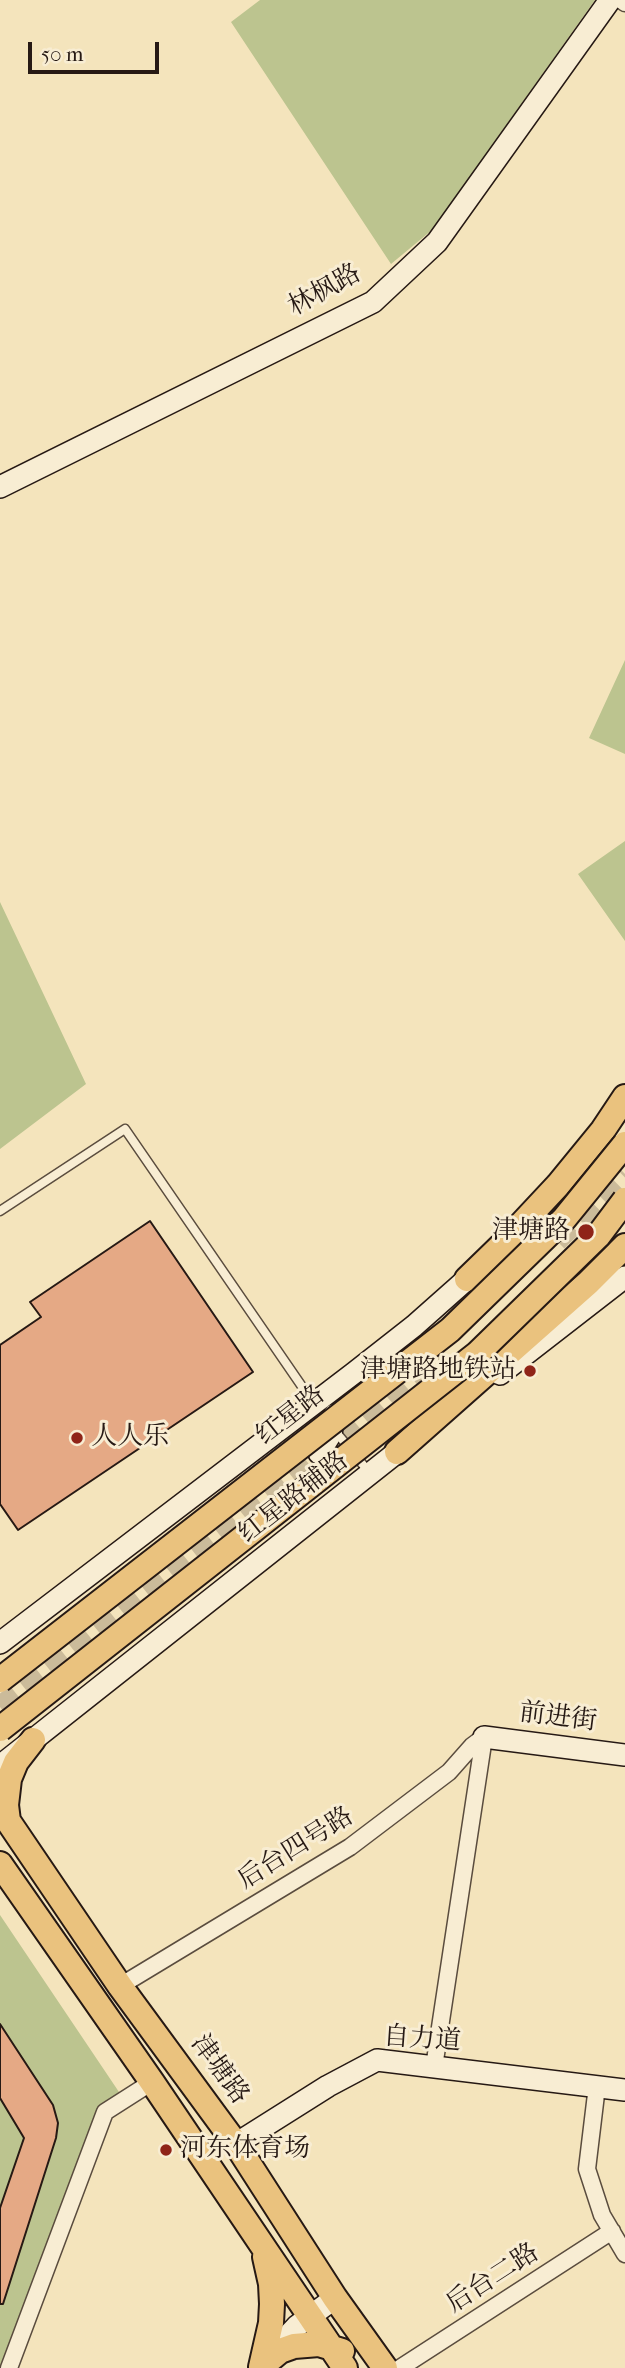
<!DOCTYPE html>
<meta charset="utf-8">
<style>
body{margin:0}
#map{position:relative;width:625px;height:2368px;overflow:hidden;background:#f4e4bc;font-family:"IM FELL French Canon",serif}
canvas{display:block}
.scale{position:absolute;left:28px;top:42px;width:131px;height:32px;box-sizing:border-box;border:4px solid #261914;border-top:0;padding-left:9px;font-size:21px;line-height:24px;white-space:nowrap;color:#261914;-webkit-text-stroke:5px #f8edd3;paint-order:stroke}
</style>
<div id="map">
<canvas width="625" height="2368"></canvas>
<div class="scale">50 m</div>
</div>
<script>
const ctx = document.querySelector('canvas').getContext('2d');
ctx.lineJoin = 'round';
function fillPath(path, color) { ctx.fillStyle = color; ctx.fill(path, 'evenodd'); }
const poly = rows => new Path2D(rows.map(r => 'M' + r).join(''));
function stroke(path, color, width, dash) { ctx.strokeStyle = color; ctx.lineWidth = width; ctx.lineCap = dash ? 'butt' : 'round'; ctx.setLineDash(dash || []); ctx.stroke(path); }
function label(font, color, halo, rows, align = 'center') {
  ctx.font = font + ' "IM FELL French Canon","Noto Serif SC",serif'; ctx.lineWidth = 6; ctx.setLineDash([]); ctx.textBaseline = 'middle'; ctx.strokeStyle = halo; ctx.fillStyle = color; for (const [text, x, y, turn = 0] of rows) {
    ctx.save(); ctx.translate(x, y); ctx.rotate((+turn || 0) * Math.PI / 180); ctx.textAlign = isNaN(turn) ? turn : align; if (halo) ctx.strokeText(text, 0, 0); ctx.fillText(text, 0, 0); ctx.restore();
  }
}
fillPath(poly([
 [260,0,595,0,432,230,391,264,231,22],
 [625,660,625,754,589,738],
 [625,841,625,941,578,874],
 [0,902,86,1084,0,1149],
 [0,1915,119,2092,16,2368,0,2368]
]), '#bcc48f');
const building = poly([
 [150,1221,253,1372,18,1530,0,1504,0,1345,41,1317,30,1302,150,1221],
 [0,2024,53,2105,58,2123,56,2138,3,2304,0,2304,0,2208,24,2138,0,2098,0,2024]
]);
fillPath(building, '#e5a985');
stroke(building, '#261914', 2);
stroke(poly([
 [557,1241,625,1174],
 [0,1707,340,1437,442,1350]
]), '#cbbb9a', 21, [21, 10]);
const lane = poly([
 [0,1211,125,1129,314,1404],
 [335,1431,369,1472]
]);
const street = poly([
 [621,0,625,3],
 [120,1986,350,1847,449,1772,472,1746,484,1737],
 [434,2067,484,1737],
 [597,2086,587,2169,602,2215,625,2254],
 [9,2368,105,2112,152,2082],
 [400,2368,612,2231]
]);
const secondary = poly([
 [0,487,373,302,437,242,610,0],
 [500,1374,625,1277],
 [319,1453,331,1434,334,1415],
 [0,1643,354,1373,414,1326,467,1279],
 [484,1737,625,1755],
 [0,1766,410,1442],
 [236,2144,328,2086,377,2060,625,2090],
 [269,2356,297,2326,335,2298]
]);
const primary = poly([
 [467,1279,501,1246,558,1185,603,1130,625,1097],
 [397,1452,588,1283,625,1246],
 [0,1809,120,1986,236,2144,335,2298,385,2368],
 [8,1821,6,1805,9,1779,16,1762,33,1740],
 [0,1864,152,2082,345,2368],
 [261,2367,271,2323,272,2304,271,2284,265,2257],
 [261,2367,280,2351,294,2346,319,2344,342,2351]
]);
stroke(lane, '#5a4c3e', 11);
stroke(street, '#5a4c3e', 19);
stroke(secondary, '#261914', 24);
stroke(primary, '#261914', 28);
stroke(lane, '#f8edd3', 8);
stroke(street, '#f8edd3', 16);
stroke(secondary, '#f8edd3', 21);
stroke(primary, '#eac27e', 24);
const primaryBridge = poly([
 [0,1680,450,1330,564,1219,625,1144],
 [0,1729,477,1354,598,1236,625,1200]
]);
stroke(primaryBridge, '#261914', 28, []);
stroke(primaryBridge, '#eac27e', 24);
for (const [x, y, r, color] of [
 [586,1232,9,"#8f2418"],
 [530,1371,7,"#8f2418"],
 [77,1438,7,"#8f2418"],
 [166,2150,7,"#8f2418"]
]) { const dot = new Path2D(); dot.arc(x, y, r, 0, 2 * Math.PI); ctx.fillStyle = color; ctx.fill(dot); stroke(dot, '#f8edd3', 2.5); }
label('26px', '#261914', '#f8edd3', [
 ["林枫路",325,291,-29],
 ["红星路",291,1416,-38],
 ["红星路辅路",294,1498,-38],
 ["前进街",558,1718,7],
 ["后台四号路",296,1849,-32],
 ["自力道",422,2040,4],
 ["津塘路",219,2070,54],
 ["后台二路",493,2279,-33]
]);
label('26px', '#261914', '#f8edd3', [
 ["津塘路",570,1232],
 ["津塘路地铁站",516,1371],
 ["人人乐",91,1438,"left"],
 ["河东体育场",180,2150,"left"]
], 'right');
</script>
